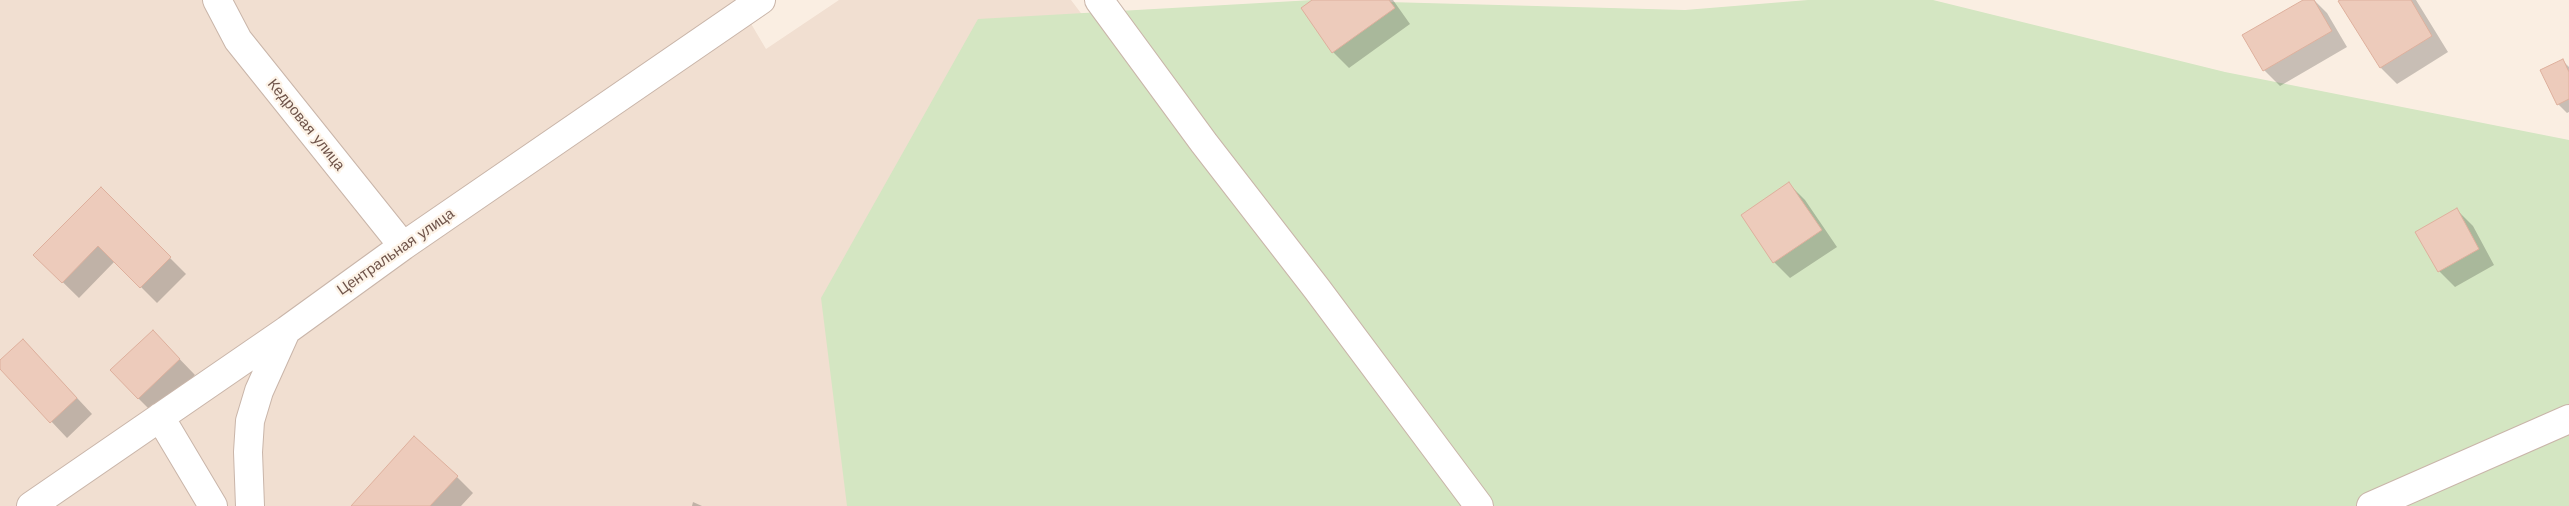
<!DOCTYPE html>
<meta charset="utf-8">
<style>
body{margin:0}
canvas{display:block;background:#faeee2}
</style>
<canvas width="2569" height="506"></canvas>
<script>
const ctx = document.querySelector('canvas').getContext('2d');
ctx.lineJoin = 'round';
function fillPath(path, color) { ctx.fillStyle = color; ctx.fill(path, 'evenodd'); }
const poly = rows => new Path2D(rows.map(r => 'M' + r).join(''));
function stroke(path, color, width, dash) { ctx.strokeStyle = color; ctx.lineWidth = width; ctx.lineCap = dash ? 'butt' : 'round'; ctx.setLineDash(dash || []); ctx.stroke(path); }
function label(font, color, halo, rows, align = 'center') {
  ctx.font = font + ' "Work Sans",sans-serif'; ctx.lineWidth = 4.5; ctx.setLineDash([]); ctx.textBaseline = 'middle'; ctx.strokeStyle = halo; ctx.fillStyle = color; for (const [text, x, y, turn = 0] of rows) {
    ctx.save(); ctx.translate(x, y); ctx.rotate((+turn || 0) * Math.PI / 180); ctx.textAlign = isNaN(turn) ? turn : align; if (halo) ctx.strokeText(text, 0, 0); ctx.fillText(text, 0, 0); ctx.restore();
  }
}
fillPath(poly([
 [0,0,737,0,766,49,839,0,1071,0,1454,506,0,506]
]), '#f1dfd1');
fillPath(poly([
 [1313,0,1685,10,1808,0,1933,0,2225,72,2569,140,2569,506,847,506,821,298,978,19]
]), '#d4e6c2');
fillPath(poly([
 [1314,0,1393,0,1410,24,1349,68,1333,52],
 [2305,0,2314,0,2327,13,2347,47,2280,86,2264,70],
 [2343,0,2416,0,2448,52,2397,84,2381,68,2340,2],
 [2562,60,2569,67,2569,112,2567,113,2558,104,2542,70],
 [1789,184,1805,200,1837,247,1790,278,1774,262,1742,215],
 [101,189,186,274,157,303,115,261,79,298,35,255],
 [2457,210,2473,226,2494,265,2455,287,2439,271],
 [23,340,92,414,67,438,0,367,0,362],
 [168,347,195,375,154,414,138,398],
 [457,477,473,493,461,506,353,506],
 [693,502,702,506,692,506]
]), '#0003');
const building = poly([
 [1312,0,1389,0,1395,8,1332,53,1301,8,1312,0],
 [2303,0,2314,0,2332,31,2263,71,2242,35,2303,0],
 [2340,0,2411,0,2432,36,2380,68,2338,1,2340,0],
 [2563,59,2569,72,2569,99,2557,105,2540,70,2563,59],
 [1789,182,1822,230,1773,263,1741,215,1789,182],
 [101,187,171,257,140,288,98,246,62,283,33,255,101,187],
 [2457,208,2479,249,2438,272,2415,232,2457,208],
 [153,330,180,359,138,399,110,370,153,330],
 [23,339,77,398,50,423,0,369,0,360,23,339],
 [414,436,458,476,430,506,351,506,414,436]
]);
fillPath(building, '#edcbbb');
stroke(building, '#deb09d', 1);
const minor = poly([
 [217,0,238,40,403,246],
 [1099,0,1204,143,1317,289,1479,506],
 [160,417,213,506],
 [31,506,287,330,403,246,761,0],
 [250,506,248,452,250,421,259,391,286,331],
 [2371,506,2569,419]
]);
stroke(minor, '#c9b5a9', 30);
stroke(minor, '#fff', 28);
label('15px', '#6f544a', '#fdf3e7', [
 ["Кедровая улица",306,125,51],
 ["Центральная улица",396,252,-35]
]);
</script>
